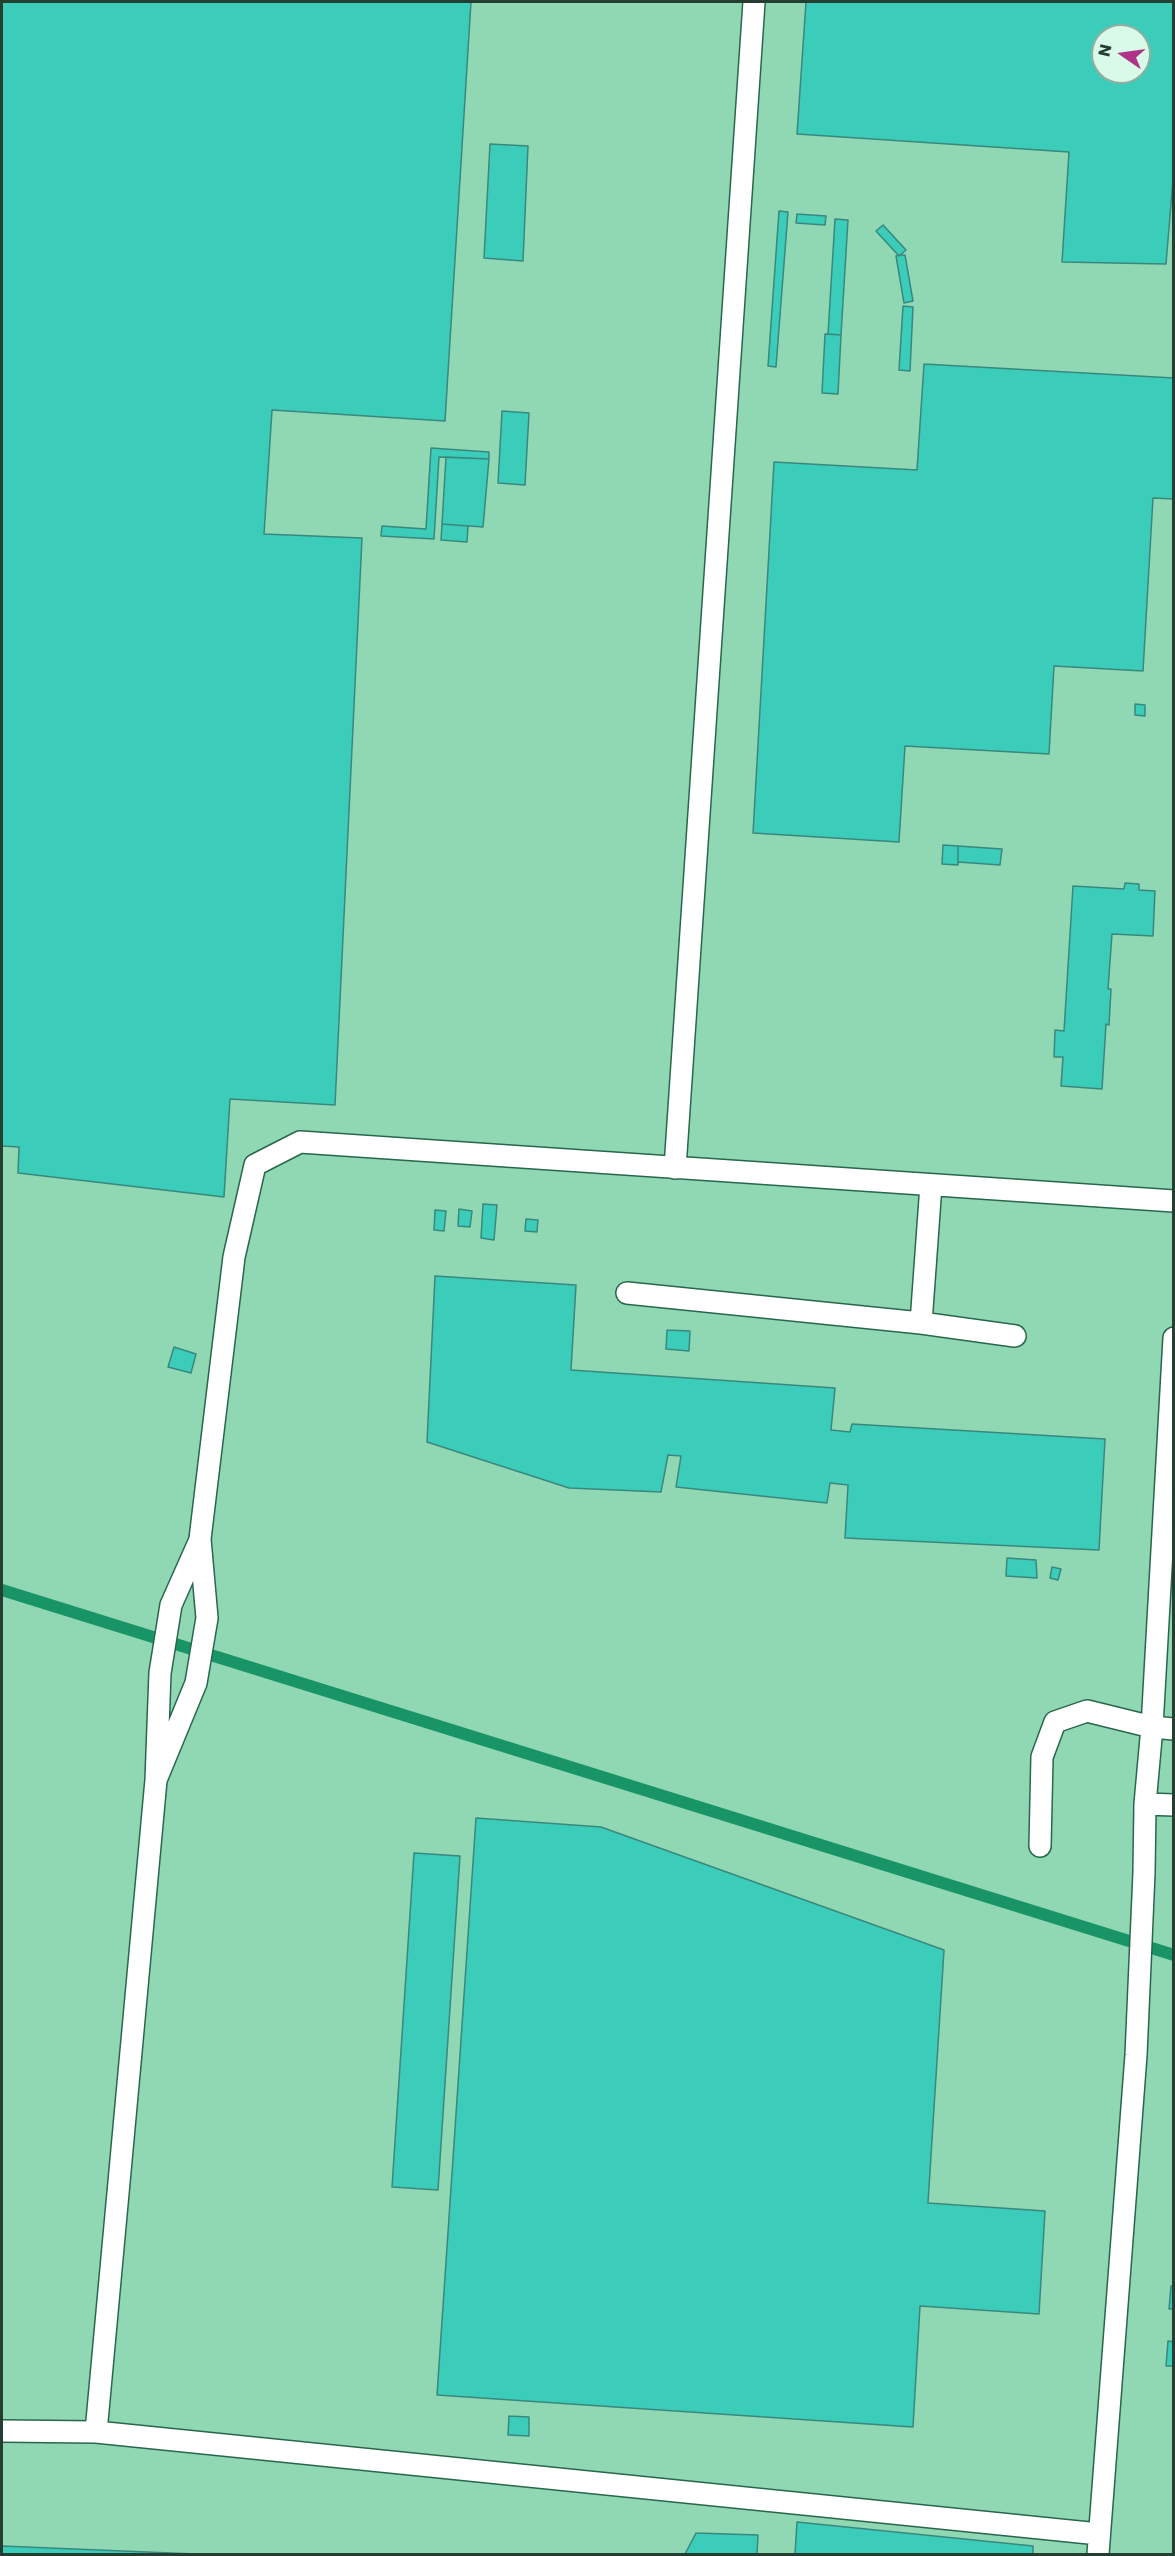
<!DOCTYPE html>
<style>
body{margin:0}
#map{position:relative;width:1175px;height:2556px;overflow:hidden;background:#a1e1c1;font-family:Poppins,sans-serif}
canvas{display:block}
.frame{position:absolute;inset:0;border:3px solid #243f32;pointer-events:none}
.north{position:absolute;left:1091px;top:24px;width:60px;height:60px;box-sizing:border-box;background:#dafae9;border:2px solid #91afa0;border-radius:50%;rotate:283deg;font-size:16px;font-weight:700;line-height:24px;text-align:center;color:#243f32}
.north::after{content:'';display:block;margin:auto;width:21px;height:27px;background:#ae3489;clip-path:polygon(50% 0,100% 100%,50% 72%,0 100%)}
</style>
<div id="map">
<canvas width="1175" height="2556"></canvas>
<div class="frame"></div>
<div class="north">N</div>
</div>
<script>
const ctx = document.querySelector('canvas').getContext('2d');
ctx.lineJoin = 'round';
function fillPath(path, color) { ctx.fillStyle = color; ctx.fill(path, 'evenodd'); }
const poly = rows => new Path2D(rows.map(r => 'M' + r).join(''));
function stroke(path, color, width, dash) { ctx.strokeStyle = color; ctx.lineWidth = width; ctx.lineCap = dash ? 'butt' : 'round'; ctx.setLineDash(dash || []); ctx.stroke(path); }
fillPath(poly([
 [2,2,1173,2,1173,2554,2,2554],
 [1103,36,1139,36,1139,72,1103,72]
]), '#90d8b4');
stroke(poly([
 [2,1590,1174,1955]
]), '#199467', 12);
const building = poly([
 [2,2,471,2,445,421,272,410,264,534,362,538,335,1105,230,1099,224,1197,18,1173,19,1147,2,1146,2,2],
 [806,2,1174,2,1174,168,1166,264,1062,262,1069,152,797,134,806,2],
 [1103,36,1139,36,1139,72,1103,72,1103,36],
 [490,144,528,146,523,261,484,258,490,144],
 [779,211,788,212,776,367,768,366,779,211],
 [797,214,826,216,825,225,796,223,797,214],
 [835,219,848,220,841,335,828,334,835,219],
 [883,225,906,250,899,256,876,231,883,225],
 [899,255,905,255,913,301,904,303,896,256,899,255],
 [903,306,913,307,910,371,899,370,903,306],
 [825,334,841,335,838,394,822,393,825,334],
 [924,364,1174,378,1174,499,1153,498,1143,671,1054,666,1049,754,905,746,899,842,753,833,774,462,917,470,924,364],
 [502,411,529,413,525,485,498,483,502,411],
 [431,448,489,452,489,459,439,457,434,539,381,536,382,526,426,529,431,448],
 [446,457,489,459,483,527,442,524,446,457],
 [442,524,468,526,467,542,441,540,442,524],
 [1135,704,1145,705,1145,716,1135,715,1135,704],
 [943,845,958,846,958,865,942,864,943,845],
 [958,846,1002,849,1000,865,958,862,958,846],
 [1125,883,1139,884,1139,890,1155,891,1153,936,1112,934,1108,989,1111,989,1109,1025,1106,1024,1102,1089,1061,1086,1063,1057,1054,1057,1055,1030,1064,1031,1073,886,1124,889,1125,883],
 [483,1204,497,1205,494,1240,481,1238,483,1204],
 [459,1209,472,1211,470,1227,458,1226,459,1209],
 [435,1210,446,1211,444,1231,434,1230,435,1210],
 [526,1219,538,1220,537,1232,525,1231,526,1219],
 [435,1276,576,1285,571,1370,835,1388,831,1430,850,1432,852,1424,1105,1439,1099,1550,845,1538,848,1485,830,1483,827,1503,676,1487,681,1456,668,1455,661,1492,569,1488,427,1442,435,1276],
 [667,1330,690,1331,689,1351,666,1349,667,1330],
 [174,1347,196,1354,191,1373,168,1367,174,1347],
 [1007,1558,1036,1560,1037,1578,1006,1576,1007,1558],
 [1052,1567,1061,1569,1058,1580,1050,1578,1052,1567],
 [476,1818,601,1827,944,1950,928,2203,1045,2211,1039,2314,920,2306,913,2427,437,2395,476,1818],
 [414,1853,460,1856,438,2190,392,2187,414,1853],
 [1171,2286,1174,2286,1174,2309,1169,2309,1171,2286],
 [1168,2341,1174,2342,1174,2366,1166,2366,1168,2341],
 [509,2416,529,2417,529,2436,508,2435,509,2416],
 [797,2522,1033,2546,1033,2554,795,2554,797,2522],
 [696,2533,758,2535,757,2554,685,2554,696,2533],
 [2,2546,195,2554,2,2554,2,2546]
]);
fillPath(building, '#3cccba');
stroke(building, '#39887d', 1.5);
const lane = poly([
 [675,1168,754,2],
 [627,1293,921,1323,931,1185],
 [921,1323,1015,1336],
 [156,1780,196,1683,207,1618,200,1539,234,1257,255,1165,300,1142,1174,1201],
 [1145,1804,1174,1805],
 [1040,1846,1042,1757,1055,1722,1087,1711,1152,1727,1174,1729],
 [2,2431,96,2432,156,1780,160,1673,171,1605,199,1542],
 [96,2432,1099,2534],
 [1098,2554,1136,2055,1144,1873,1145,1804,1152,1727,1174,1338]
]);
stroke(lane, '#28674c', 24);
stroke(lane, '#fff', 21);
</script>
